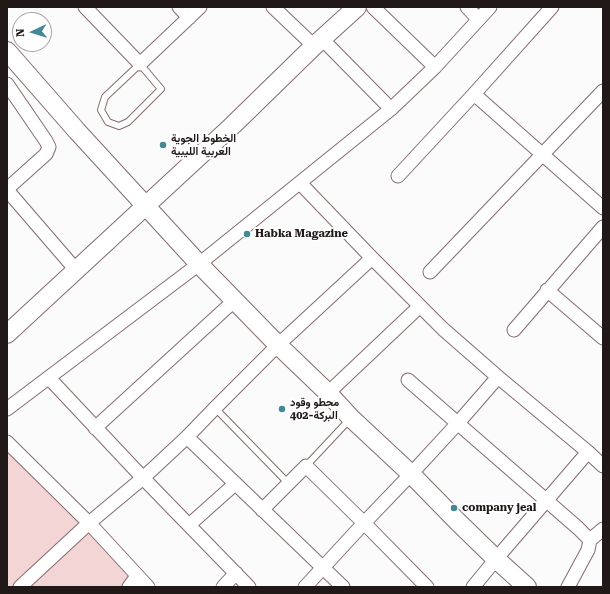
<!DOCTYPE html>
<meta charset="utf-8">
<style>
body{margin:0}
#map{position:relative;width:610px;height:594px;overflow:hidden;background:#fbfbfb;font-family:"Roboto Serif",serif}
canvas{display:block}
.frame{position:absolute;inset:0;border:8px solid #211818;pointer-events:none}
.north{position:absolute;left:12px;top:12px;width:40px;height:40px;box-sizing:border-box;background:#fff;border:1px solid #a6a3a3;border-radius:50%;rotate:266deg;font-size:11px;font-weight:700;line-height:16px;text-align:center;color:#211818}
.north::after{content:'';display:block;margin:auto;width:14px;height:18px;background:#448797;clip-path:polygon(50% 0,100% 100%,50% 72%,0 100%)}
</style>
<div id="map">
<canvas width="610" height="594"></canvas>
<div class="frame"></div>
<div class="north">N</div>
</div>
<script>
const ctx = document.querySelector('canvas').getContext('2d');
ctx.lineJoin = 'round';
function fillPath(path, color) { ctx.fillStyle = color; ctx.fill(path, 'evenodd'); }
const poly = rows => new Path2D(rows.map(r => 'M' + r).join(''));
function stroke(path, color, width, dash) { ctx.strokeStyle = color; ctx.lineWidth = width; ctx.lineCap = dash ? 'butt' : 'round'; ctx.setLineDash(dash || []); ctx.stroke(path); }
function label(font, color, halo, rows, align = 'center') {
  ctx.font = font + ' "Roboto Serif",Vazirmatn,serif'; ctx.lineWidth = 4; ctx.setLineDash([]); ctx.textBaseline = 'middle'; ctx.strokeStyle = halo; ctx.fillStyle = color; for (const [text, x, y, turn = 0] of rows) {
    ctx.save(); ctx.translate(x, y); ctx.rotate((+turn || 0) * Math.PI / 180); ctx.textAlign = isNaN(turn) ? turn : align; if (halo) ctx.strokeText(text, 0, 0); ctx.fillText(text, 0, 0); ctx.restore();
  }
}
fillPath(poly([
 [7,443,88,524,19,587,7,587],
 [89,524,136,576,128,587,22,587]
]), '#f4d5d6');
const lane = poly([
 [140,64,161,89,128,122,119,126,108,122,101,110,105,97,140,64],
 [215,408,289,484],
 [306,466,350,419]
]);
const street = poly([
 [85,7,140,64,200,7],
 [179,7,189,18],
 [273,7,314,46],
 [373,7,435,67],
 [467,7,478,19],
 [322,39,391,109],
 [7,84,46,141,49,147,46,154,7,189],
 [474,94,603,208],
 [398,176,474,94,552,7],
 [300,183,372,258,443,329,498,377,588,452,496,559,473,587],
 [7,190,76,270],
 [430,272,603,91],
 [547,290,603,338],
 [514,330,603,227],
 [49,378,143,478,249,587],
 [408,380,578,528,590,540,588,550,568,587],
 [328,393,420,306],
 [7,409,199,264,391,109,435,67,490,7],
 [95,428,235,300],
 [187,437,343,587],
 [7,442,89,523,148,587],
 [588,452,603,466],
 [262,510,306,466,364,523,427,587],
 [189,525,235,484],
 [590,540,603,529],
 [20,587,89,523,143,478,187,437,215,408,278,345,372,258],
 [129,587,137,576],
 [223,587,236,573],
 [305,587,364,523,411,474,458,423,498,377]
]);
const secondary = poly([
 [7,51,77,131,199,264,278,345,328,393,351,418,411,474,456,520,496,559,527,587],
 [7,334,233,125,314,46,357,7]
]);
stroke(lane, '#846c6c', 8);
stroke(street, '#846c6c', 15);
stroke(secondary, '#846c6c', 20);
stroke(lane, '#fff', 6);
stroke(street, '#fff', 13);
stroke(secondary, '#fff', 18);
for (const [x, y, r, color] of [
 [163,145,4,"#448797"],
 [247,234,4,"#448797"],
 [282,409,4,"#448797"],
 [454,508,4,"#448797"]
]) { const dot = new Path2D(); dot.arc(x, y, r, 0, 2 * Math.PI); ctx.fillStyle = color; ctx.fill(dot); stroke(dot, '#fff', 1.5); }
label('bold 11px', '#211818', '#fff', [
 ["الخطوط الجوية",171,139],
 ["العربية الليبية",171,152],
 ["Habka Magazine",255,234],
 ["محطو وقود",290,403],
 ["402-البركة",290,416],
 ["company jeal",462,508]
], 'left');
</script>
